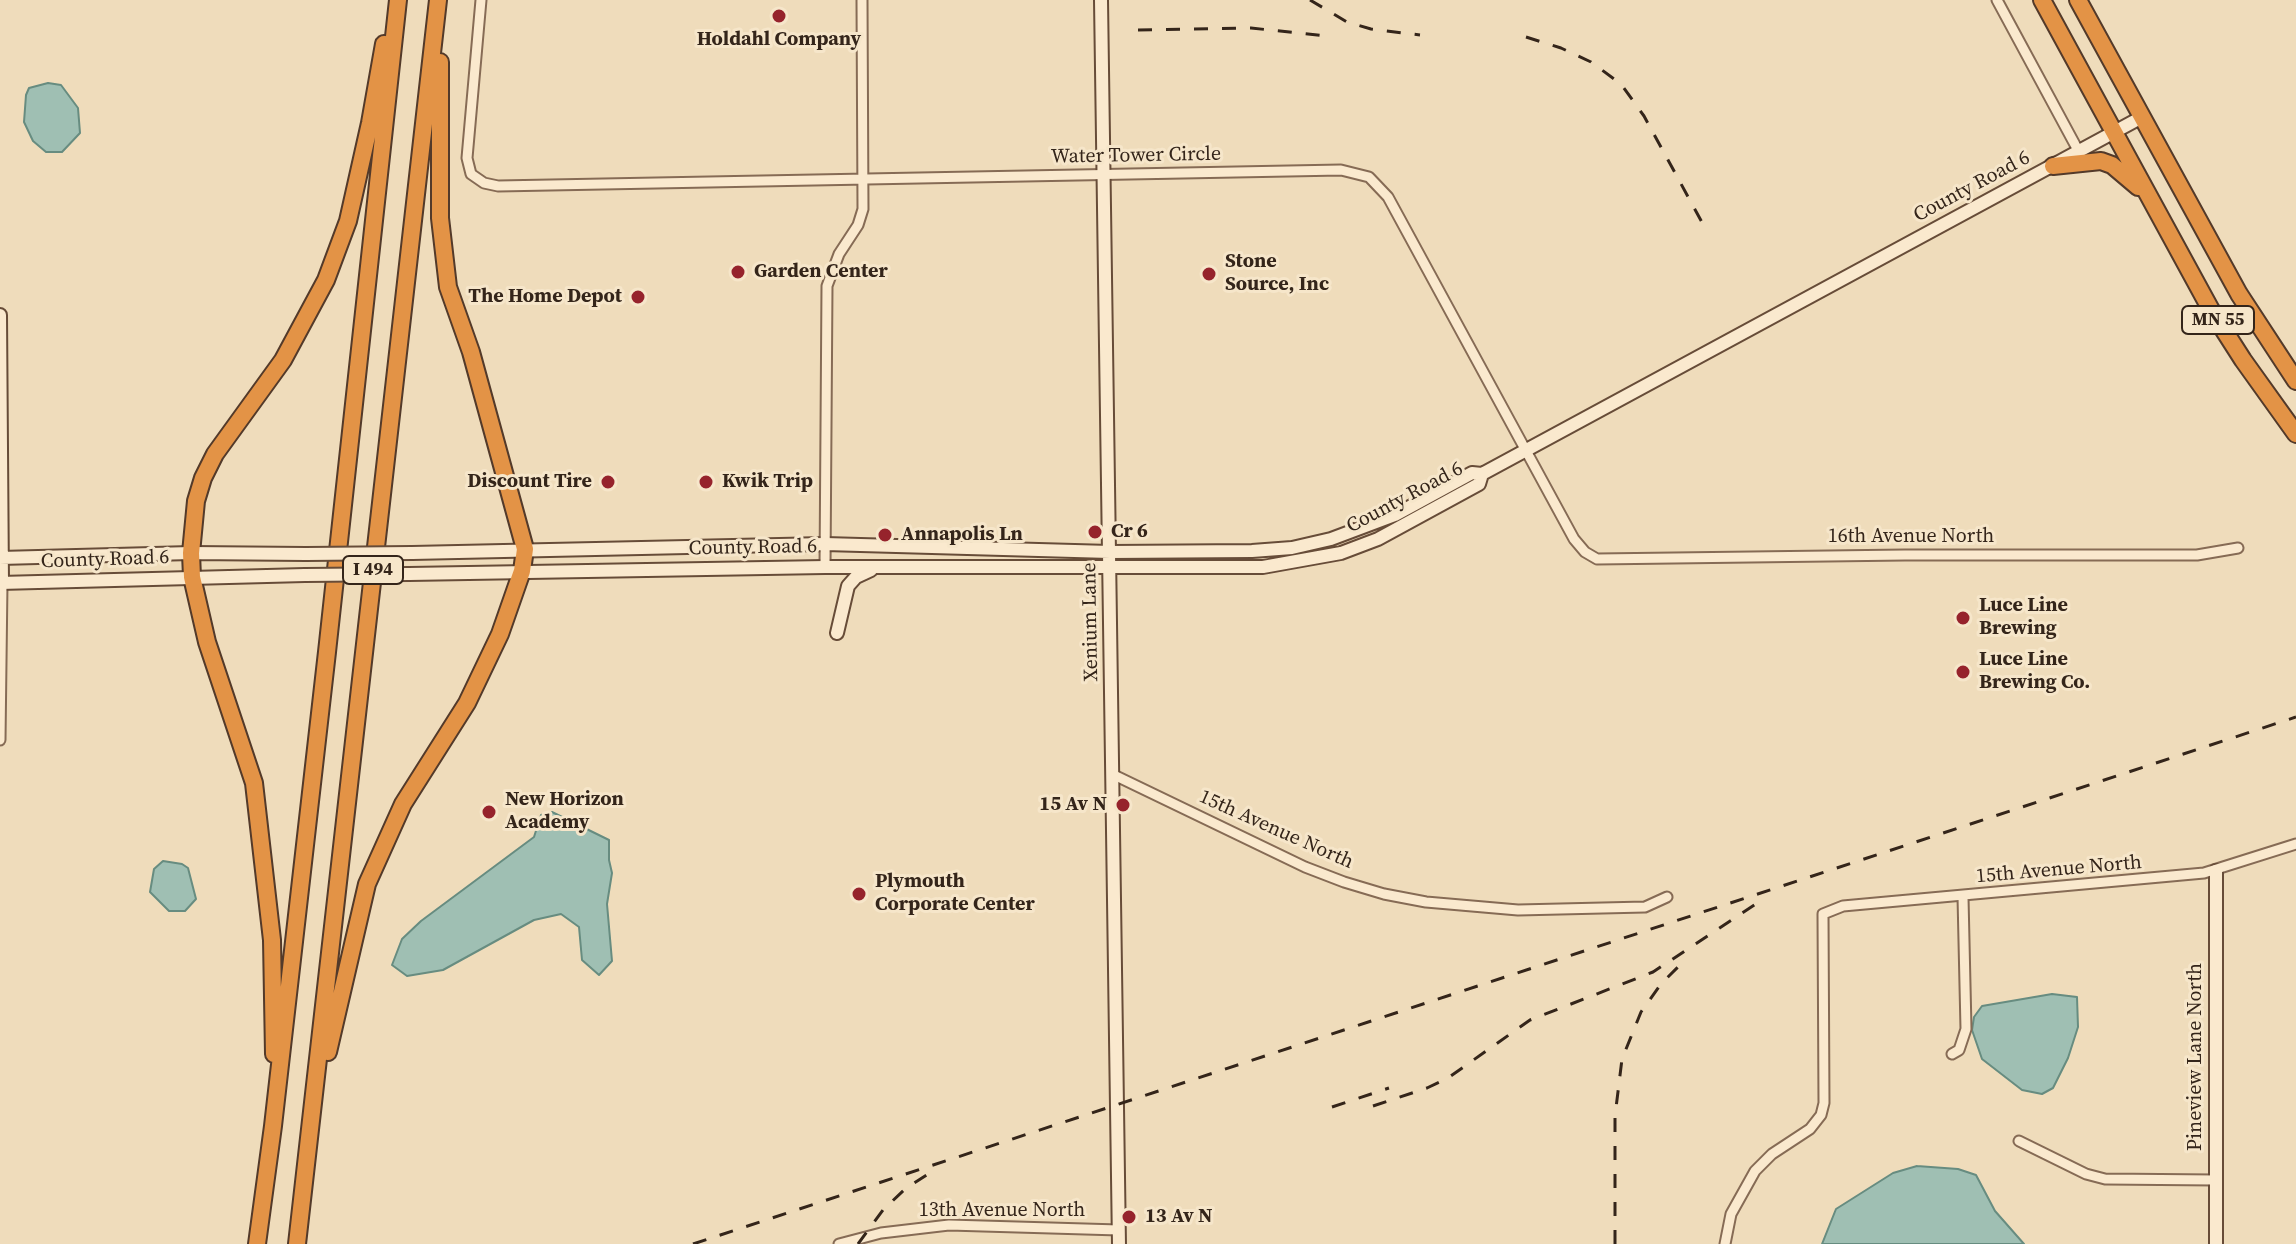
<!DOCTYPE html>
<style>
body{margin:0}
canvas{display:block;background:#efdcbb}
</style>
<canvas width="2296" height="1244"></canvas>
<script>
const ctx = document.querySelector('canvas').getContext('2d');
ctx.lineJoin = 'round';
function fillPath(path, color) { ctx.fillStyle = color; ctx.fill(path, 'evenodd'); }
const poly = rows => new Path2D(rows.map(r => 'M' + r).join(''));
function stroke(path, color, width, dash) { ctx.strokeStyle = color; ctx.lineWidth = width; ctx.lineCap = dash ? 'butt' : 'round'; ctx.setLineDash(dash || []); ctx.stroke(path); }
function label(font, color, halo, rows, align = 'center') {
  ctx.font = font + ' "Source Serif 4",serif'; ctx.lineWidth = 6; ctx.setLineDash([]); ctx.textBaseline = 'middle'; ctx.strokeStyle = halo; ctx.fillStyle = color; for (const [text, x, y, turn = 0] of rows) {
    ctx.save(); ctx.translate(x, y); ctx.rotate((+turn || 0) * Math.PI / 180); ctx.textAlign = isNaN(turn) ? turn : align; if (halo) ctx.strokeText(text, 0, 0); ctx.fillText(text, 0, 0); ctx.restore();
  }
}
const water = poly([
 [48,83,61,85,78,108,80,133,62,152,46,152,33,141,24,122,26,95,29,88,48,83],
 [552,812,609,840,609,860,612,873,607,904,612,961,599,975,582,960,579,927,561,914,534,920,443,970,407,976,392,965,402,939,421,921,534,837,541,815,552,812],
 [163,861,182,864,188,868,196,899,185,911,169,911,150,892,154,869,163,861],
 [2052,994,2077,997,2078,1027,2068,1058,2053,1088,2042,1094,2022,1090,1982,1059,1972,1030,1974,1017,1982,1006,2052,994],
 [1917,1166,1958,1169,1976,1175,1995,1211,2024,1244,1822,1244,1836,1209,1893,1173,1917,1166]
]);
fillPath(water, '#9fbfb3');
stroke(water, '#678c80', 2);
const street = poly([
 [481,0,467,158,471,174,484,183,498,186,1341,170,1369,177,1388,197,1574,539,1585,552,1597,559,1905,555,2197,555,2238,548],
 [1997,0,2079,152],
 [825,567,827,286,839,254,858,225,863,209,862,0],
 [0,740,2,583],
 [1114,775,1305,867,1344,882,1384,894,1426,902,1518,910,1645,907,1667,897],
 [1952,1054,1959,1050,1966,1029,1963,897],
 [2019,1141,2086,1174,2105,1179,2215,1180],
 [839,1244,881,1233,949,1225,1119,1230],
 [1725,1244,1731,1214,1755,1171,1772,1154,1810,1129,1821,1115,1824,1103,1823,914,1843,906,2204,873,2296,844]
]);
const secondary = poly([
 [1101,0,1119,1244],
 [0,315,2,583],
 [412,553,825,544,1110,552,1252,551,1292,548,1331,539,1395,515,1472,473,1482,474,2142,117],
 [0,558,191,553,306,554],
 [409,574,825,567,1263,567,1341,553,1378,539,1479,484,1482,474],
 [0,583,305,575],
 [837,633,848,586,856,577,871,570],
 [2216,1244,2216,871]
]);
const highway = poly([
 [2042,0,2211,310,2243,360,2296,434],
 [2078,0,2239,294,2296,381],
 [2053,166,2101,161,2112,165,2138,187],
 [328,1052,367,884,403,804,467,703,500,634,522,571,525,549,471,352,448,287,440,218,440,62],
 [274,1054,272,940,254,783,207,642,192,577,191,553,196,501,203,478,215,454,283,360,326,280,348,221,370,123,384,44],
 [257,1244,273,1126,327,652,398,0],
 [297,1244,438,0]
]);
stroke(street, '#866b55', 13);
stroke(secondary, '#674c38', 16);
stroke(highway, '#533a2a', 20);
stroke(street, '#fae9ce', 9);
stroke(secondary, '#fae9ce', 12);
stroke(highway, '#e39346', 16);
stroke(poly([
 [1310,0,1347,22,1371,29,1420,35],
 [1138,30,1251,28,1326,36],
 [1526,37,1561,48,1591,62,1621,84,1644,116,1704,226],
 [1373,1106,1427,1088,1448,1078,1530,1020,1653,972,1762,900],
 [1332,1107,1389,1088],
 [693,1244,2296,717],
 [858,1244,883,1210,905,1189,928,1174],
 [1615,1244,1615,1116,1622,1059,1641,1012,1661,984,1682,963]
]), '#34251a', 3, [14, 14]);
const secondaryBridge = poly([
 [306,554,412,553],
 [305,575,409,574]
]);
stroke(secondaryBridge, '#674c38', 16, []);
stroke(secondaryBridge, '#fae9ce', 12);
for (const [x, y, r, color] of [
 [779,16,8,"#96232c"],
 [738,272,8,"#96232c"],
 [1209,274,8,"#96232c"],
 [638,297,8,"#96232c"],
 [608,482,8,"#96232c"],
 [706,482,8,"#96232c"],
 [1095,532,8,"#96232c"],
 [885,535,8,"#96232c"],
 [1963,618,8,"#96232c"],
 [1963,672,8,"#96232c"],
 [1123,805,8,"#96232c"],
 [489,812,8,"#96232c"],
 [859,894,8,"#96232c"],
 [1129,1217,8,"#96232c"]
]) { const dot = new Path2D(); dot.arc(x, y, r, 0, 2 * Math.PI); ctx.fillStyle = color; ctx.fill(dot); stroke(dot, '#f6e6ca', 3); }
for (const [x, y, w] of [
 [2218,320,72],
 [373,570,60]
]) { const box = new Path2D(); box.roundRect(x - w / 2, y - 14, w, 28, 6); ctx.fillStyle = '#f6e6ca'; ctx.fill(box); stroke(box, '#34251a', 2); }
label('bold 18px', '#34251a', null, [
 ["MN 55",2218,320],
 ["I 494",373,570]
]);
label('bold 20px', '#34251a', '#f6e6ca', [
 ["Holdahl Company",779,40,"center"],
 ["Stone",1225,262],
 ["Source, Inc",1225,285],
 ["Garden Center",754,272],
 ["The Home Depot",622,297,"right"],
 ["Discount Tire",592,482,"right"],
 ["Kwik Trip",722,482],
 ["Cr 6",1111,532],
 ["Annapolis Ln",901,535],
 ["Luce Line",1979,606],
 ["Brewing",1979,629],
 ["Luce Line",1979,660],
 ["Brewing Co.",1979,683],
 ["New Horizon",505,800],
 ["Academy",505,823],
 ["15 Av N",1107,805,"right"],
 ["Plymouth",875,882],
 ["Corporate Center",875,905],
 ["13 Av N",1145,1217]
], 'left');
label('20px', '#34251a', '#f6e6ca', [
 ["Water Tower Circle",1136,156,-1],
 ["County Road 6",1972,187,-28],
 ["County Road 6",1405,498,-28],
 ["16th Avenue North",1911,537],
 ["County Road 6",753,548,-1],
 ["County Road 6",105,560,-2],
 ["Xenium Lane",1091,622,-91],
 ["15th Avenue North",1276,830,24],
 ["15th Avenue North",2059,870,-5],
 ["Pineview Lane North",2196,1057,-90],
 ["13th Avenue North",1002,1211]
]);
</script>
